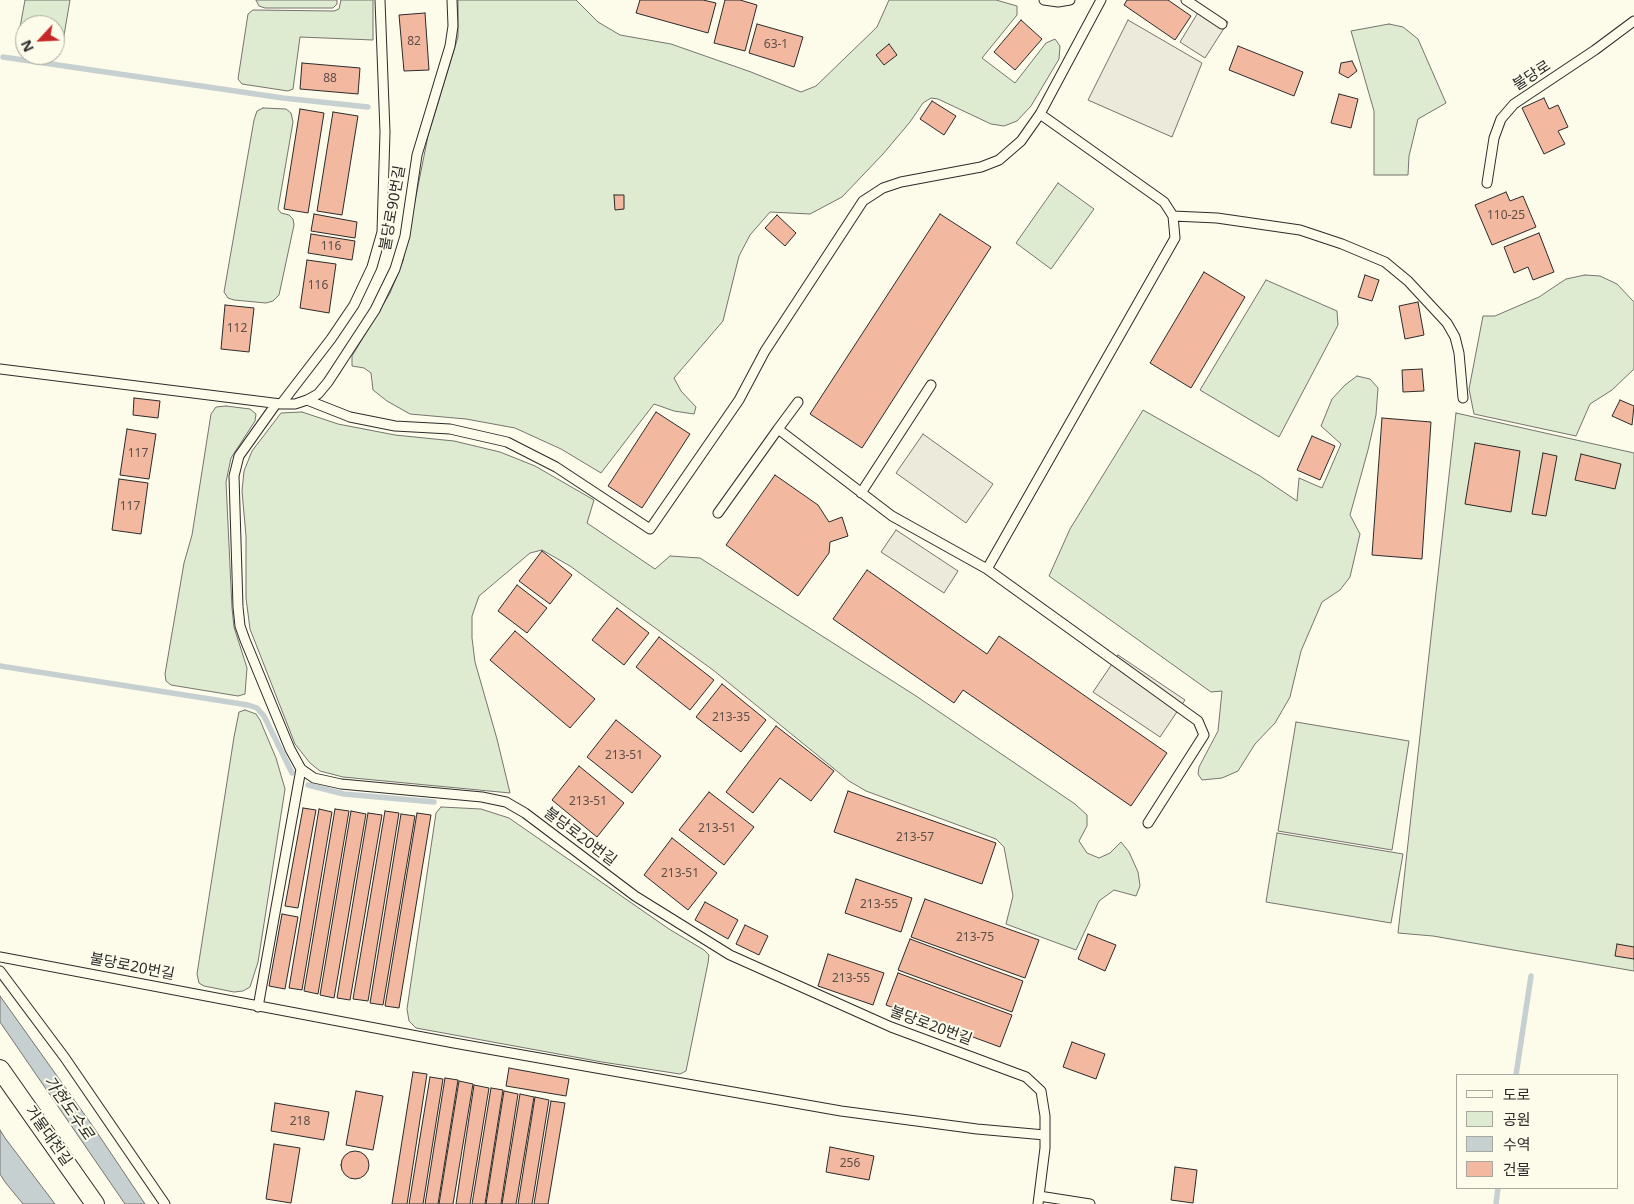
<!DOCTYPE html>
<meta charset="utf-8">
<style>
body{margin:0}
#map{position:relative;width:1634px;height:1204px;overflow:hidden;background:#fdfbea;font-family:"Noto Sans","Noto Sans KR",sans-serif}
canvas{display:block}
.legend{position:absolute;left:1456px;top:1074px;width:162px;height:115px;box-sizing:border-box;background:#fdfbea;border:1px solid #a9a89e;margin:0;padding:6px 9px;list-style:none;font-size:15px;color:#2b2b2b}
.legend li{display:flex;align-items:center;gap:10px;height:25px}
.legend b{width:25px;border:1px solid #a9a89e}
.north{position:absolute;left:15px;top:15px;width:50px;height:50px;box-sizing:border-box;background:#fdfbea;border:1px solid #a9a89e;border-radius:50%;rotate:245deg;font-size:14px;font-weight:700;line-height:20px;text-align:center;color:#2b2b2b}
.north::after{content:'';display:block;margin:auto;width:18px;height:22px;background:#c62828;clip-path:polygon(50% 0,100% 100%,50% 72%,0 100%)}
</style>
<div id="map">
<canvas width="1634" height="1204"></canvas>
<ul class="legend">
<li><b style="height:6px;background:#fdfbea"></b>도로</li>
<li><b style="height:14px;background:#deebd1"></b>공원</li>
<li><b style="height:14px;background:#c7d0d0"></b>수역</li>
<li><b style="height:14px;background:#f2b8a0"></b>건물</li>
</ul>
<div class="north">N</div>
</div>
<script>
const ctx = document.querySelector('canvas').getContext('2d');
ctx.lineJoin = 'round';
function fillPath(path, color) { ctx.fillStyle = color; ctx.fill(path, 'evenodd'); }
const poly = rows => new Path2D(rows.map(r => 'M' + r).join(''));
function stroke(path, color, width, dash) { ctx.strokeStyle = color; ctx.lineWidth = width; ctx.lineCap = dash ? 'butt' : 'round'; ctx.setLineDash(dash || []); ctx.stroke(path); }
function label(font, color, halo, rows, align = 'center') {
  ctx.font = font + ' "Noto Sans","Noto Sans KR",sans-serif'; ctx.lineWidth = 4; ctx.setLineDash([]); ctx.textBaseline = 'middle'; ctx.strokeStyle = halo; ctx.fillStyle = color; for (const [text, x, y, turn = 0] of rows) {
    ctx.save(); ctx.translate(x, y); ctx.rotate((+turn || 0) * Math.PI / 180); ctx.textAlign = isNaN(turn) ? turn : align; if (halo) ctx.strokeText(text, 0, 0); ctx.fillText(text, 0, 0); ctx.restore();
  }
}
const green = poly([
 [25,0,70,0,62,47,57,52,55,25,25,25,25,50,23,49,20,44,19,33,25,0],
 [256,0,337,0,337,4,333,8,265,8,259,6,256,0],
 [341,0,373,0,373,40,300,37,293,89,288,91,242,84,238,79,248,14,253,10,334,11,339,9,341,0],
 [458,0,576,0,598,22,620,35,671,44,751,72,801,92,816,86,877,27,889,0,996,0,1017,6,1017,15,982,58,1015,83,1046,43,1055,39,1060,46,1059,59,1031,106,1017,121,1004,126,991,124,938,99,931,98,923,103,910,122,883,154,842,197,810,214,770,212,750,235,739,256,723,321,674,378,681,391,696,407,694,414,674,411,654,404,601,473,561,449,515,428,466,419,410,414,387,401,373,390,371,373,364,368,352,366,352,356,390,293,403,261,428,136,458,37,458,0],
 [1389,24,1403,27,1418,39,1446,103,1418,119,1409,156,1408,175,1374,175,1374,111,1351,31,1389,24],
 [263,108,286,109,291,113,293,122,278,209,281,213,289,215,293,219,294,225,279,295,273,301,266,303,234,300,228,298,224,292,254,120,257,111,263,108],
 [1058,183,1094,209,1051,269,1016,243,1058,183],
 [1585,275,1600,276,1617,284,1634,302,1634,369,1612,390,1590,404,1576,436,1474,414,1469,389,1483,316,1495,316,1539,297,1566,279,1585,275],
 [1266,280,1337,311,1338,325,1279,437,1200,390,1266,280],
 [1357,376,1370,379,1378,388,1376,415,1368,450,1350,515,1360,534,1350,577,1340,590,1322,602,1301,651,1290,697,1275,723,1255,744,1238,771,1222,778,1202,780,1198,774,1199,767,1218,731,1222,691,1211,692,1049,576,1070,529,1143,410,1260,476,1297,501,1299,478,1322,488,1341,444,1321,426,1332,399,1345,385,1357,376],
 [226,406,250,409,256,414,255,421,231,458,226,482,232,608,234,627,247,668,245,694,238,696,171,685,166,681,165,674,184,563,192,535,211,414,216,407,226,406],
 [302,412,338,424,395,435,454,441,500,452,535,466,594,500,587,523,655,569,670,556,700,558,916,696,1075,804,1087,815,1087,826,1079,841,1087,853,1099,858,1110,853,1121,842,1129,852,1138,872,1140,886,1136,896,1114,890,1099,901,1076,950,1006,924,1013,896,1004,847,996,839,866,791,849,781,713,670,570,566,542,550,530,553,479,596,472,616,472,638,475,662,497,739,510,793,343,777,320,771,310,763,295,744,250,629,246,598,246,536,242,491,244,471,252,451,281,413,302,412],
 [1456,413,1634,453,1634,971,1433,936,1398,933,1456,413],
 [245,710,256,714,260,720,276,758,285,789,258,962,250,987,243,991,234,992,204,986,199,983,197,974,234,737,239,712,245,710],
 [1296,722,1409,741,1392,850,1278,831,1296,722],
 [441,807,481,809,509,818,669,929,704,950,709,955,708,963,686,1071,680,1074,602,1062,416,1028,409,1021,407,1009,436,813,441,807],
 [1277,833,1403,854,1391,923,1266,902,1277,833]
]);
fillPath(green, '#deebd1');
stroke(green, '#74746e', 1);
const parking = poly([
 [1202,6,1228,22,1205,58,1180,42,1202,6],
 [1128,20,1202,63,1172,137,1088,100,1128,20],
 [923,434,993,484,966,523,896,473,923,434],
 [896,530,958,571,944,593,881,552,896,530],
 [1118,655,1185,700,1160,737,1093,692,1118,655]
]);
fillPath(parking, '#eceadb');
stroke(parking, '#74746e', 1);
const water = poly([
 [0,996,92,1125,145,1204,125,1204,0,1022,0,996],
 [0,1130,5,1138,55,1204,23,1204,5,1182,0,1174,0,1130]
]);
fillPath(water, '#c7d0d0');
stroke(water, '#74746e', 1);
stroke(poly([
 [3,57,283,98,368,107],
 [0,666,248,705,257,708,264,716,292,773],
 [308,785,344,794,434,802],
 [1516,1075,1531,976],
 [1496,1204,1498,1188]
]), '#c7d0d0', 5.5);
const building = poly([
 [640,0,703,0,716,3,708,33,636,13,640,0],
 [725,0,740,0,757,5,745,51,714,43,725,0],
 [1127,0,1168,0,1191,16,1175,40,1124,5,1127,0],
 [425,13,429,70,404,71,399,15,425,13],
 [1021,20,1042,39,1015,70,994,52,1021,20],
 [757,24,803,37,794,67,749,53,757,24],
 [889,44,897,55,884,65,876,55,889,44],
 [1238,46,1303,72,1294,96,1229,70,1238,46],
 [1352,61,1357,71,1348,78,1339,73,1341,63,1352,61],
 [302,63,360,68,358,94,300,89,302,63],
 [1339,94,1358,99,1351,128,1331,123,1339,94],
 [1544,98,1549,109,1558,105,1568,127,1558,131,1565,144,1544,154,1522,108,1544,98],
 [932,101,956,116,944,135,920,119,932,101],
 [300,109,324,113,308,213,284,209,300,109],
 [333,112,358,116,342,215,317,211,333,112],
 [1506,192,1510,201,1523,196,1536,227,1492,245,1475,205,1506,192],
 [614,195,624,195,624,209,615,210,614,195],
 [314,214,357,222,355,238,311,231,314,214],
 [940,214,991,247,862,448,810,414,940,214],
 [777,215,796,233,785,246,765,228,777,215],
 [1539,233,1554,272,1533,280,1528,267,1514,273,1504,247,1539,233],
 [311,234,355,241,352,260,308,253,311,234],
 [307,260,336,264,329,313,300,308,307,260],
 [1204,272,1245,297,1191,388,1150,363,1204,272],
 [1365,275,1379,280,1372,301,1358,297,1365,275],
 [1418,302,1424,335,1405,339,1399,306,1418,302],
 [225,305,254,308,249,352,221,349,225,305],
 [1422,369,1424,391,1403,392,1402,370,1422,369],
 [134,398,160,401,158,418,133,415,134,398],
 [1620,400,1634,406,1632,425,1612,416,1620,400],
 [656,412,690,434,642,508,608,486,656,412],
 [1382,418,1431,422,1422,559,1372,555,1382,418],
 [127,429,156,434,149,479,120,475,127,429],
 [1312,436,1335,446,1320,480,1297,470,1312,436],
 [1475,443,1520,451,1511,512,1465,504,1475,443],
 [1543,453,1557,456,1546,516,1532,514,1543,453],
 [1581,454,1621,464,1615,489,1575,480,1581,454],
 [775,475,818,505,829,522,842,517,848,536,830,542,829,553,798,596,726,545,775,475],
 [119,479,148,483,141,534,112,530,119,479],
 [542,551,572,575,550,604,519,581,542,551],
 [867,570,987,654,999,636,1167,753,1131,806,963,690,954,703,833,619,867,570],
 [517,585,547,608,527,633,498,611,517,585],
 [617,608,649,633,624,665,592,640,617,608],
 [515,631,595,699,570,728,490,660,515,631],
 [659,637,714,680,690,710,636,667,659,637],
 [722,684,766,720,741,752,696,717,722,684],
 [616,720,661,756,632,793,587,757,616,720],
 [776,726,834,771,811,801,780,778,753,813,726,792,776,726],
 [579,766,624,803,597,837,552,800,579,766],
 [848,791,996,843,982,884,834,832,848,791],
 [709,792,754,827,724,865,679,830,709,792],
 [303,808,316,810,298,908,285,906,303,808],
 [319,809,332,812,302,990,289,988,319,809],
 [335,809,349,811,318,994,304,991,335,809],
 [351,811,366,814,334,998,320,995,351,811],
 [385,811,399,813,368,1001,353,999,385,811],
 [368,813,382,815,350,1000,337,998,368,813],
 [417,813,431,815,399,1008,385,1006,417,813],
 [401,814,415,816,383,1005,370,1003,401,814],
 [672,838,717,873,688,910,644,875,672,838],
 [856,879,912,898,901,932,845,913,856,879],
 [925,899,1039,940,1025,978,911,937,925,899],
 [705,902,738,920,728,939,695,920,705,902],
 [282,914,298,917,285,989,269,986,282,914],
 [745,925,768,936,759,955,736,944,745,925],
 [1088,934,1116,945,1105,971,1078,959,1088,934],
 [910,939,1023,981,1012,1012,898,970,910,939],
 [1617,944,1634,947,1634,959,1615,956,1617,944],
 [828,954,884,973,873,1005,818,986,828,954],
 [898,973,1012,1015,1000,1047,886,1005,898,973],
 [1072,1042,1105,1054,1096,1079,1063,1067,1072,1042],
 [509,1068,569,1079,566,1096,506,1086,509,1068],
 [413,1072,427,1074,407,1204,392,1204,413,1072],
 [430,1077,443,1079,423,1204,409,1204,430,1077],
 [445,1078,458,1080,438,1204,425,1204,445,1078],
 [459,1081,473,1084,453,1204,439,1204,459,1081],
 [474,1085,489,1088,470,1204,456,1204,474,1085],
 [491,1088,503,1090,485,1204,472,1204,491,1088],
 [356,1091,383,1096,373,1150,346,1145,356,1091],
 [504,1091,518,1094,501,1204,486,1204,504,1091],
 [520,1094,534,1097,516,1204,502,1204,520,1094],
 [535,1097,549,1100,532,1204,518,1204,535,1097],
 [551,1101,565,1103,548,1204,534,1204,551,1101],
 [275,1103,329,1112,324,1140,271,1131,275,1103],
 [274,1144,300,1148,291,1203,266,1199,274,1144],
 [830,1147,874,1156,869,1180,826,1172,830,1147],
 '341 1165a14 14 0 1 1 28 0a14 14 0 1 1-28 0Z',
 [1175,1167,1197,1170,1193,1203,1171,1200,1175,1167]
]);
fillPath(building, '#f2b8a0');
stroke(building, '#2b2b2b', 1);
const lane = poly([
 [1044,0,1058,2,1070,0],
 [1186,0,1222,24],
 [1487,183,1494,138,1501,119,1514,104,1595,50,1634,21],
 [1173,216,1217,218,1300,230,1342,244,1385,262,1408,281,1447,323,1455,337,1459,353,1463,398],
 [0,369,281,404,331,339,354,305,372,267,382,232,385,132,380,0],
 [307,400,350,417,395,426,450,429,507,442,556,467,650,529,739,400,765,351,863,201,883,188,901,182,981,167,999,160,1021,141,1040,114,1101,0],
 [276,404,239,456,234,476,238,607,240,626,245,640,290,749,301,769,314,778,341,784,482,797,506,802,525,813,635,896,730,955,891,1027,1026,1077,1041,1091,1045,1116,1045,1148,1038,1204],
 [281,404,295,404,307,400,318,394,328,382,375,310,395,269,405,236,417,155,450,46,453,26,452,0],
 [778,429,798,402],
 [861,493,931,385],
 [718,513,778,429,892,516,987,569,1198,721,1204,735,1148,823],
 [987,569,1175,238,1173,216,1164,202,1040,114],
 [0,957,454,1043,841,1111,977,1129,1045,1135],
 [0,971,65,1058,165,1204],
 [258,1007,301,769],
 [1039,1196,1090,1204]
]);
const street = poly([
 [0,1069,95,1204]
]);
stroke(lane, '#2b2b2b', 11);
stroke(street, '#2b2b2b', 20);
stroke(lane, '#fdfbea', 9);
stroke(street, '#fdfbea', 18);
label('12px', '#5d4e48', null, [
 ["82",414,42],
 ["63-1",776,45],
 ["88",330,79],
 ["110-25",1506,216],
 ["116",331,247],
 ["116",318,286],
 ["112",237,329],
 ["117",138,454],
 ["117",130,507],
 ["213-35",731,718],
 ["213-51",624,756],
 ["213-51",588,802],
 ["213-51",717,829],
 ["213-57",915,838],
 ["213-51",680,874],
 ["213-55",879,905],
 ["213-75",975,938],
 ["213-55",851,979],
 ["218",300,1122],
 ["256",850,1164]
]);
label('15px', '#2b2b2b', '#fdfbea', [
 ["불당로",1532,76,-33],
 ["불당로90번길",393,208,-80],
 ["불당로20번길",580,837,37],
 ["불당로20번길",132,967,11],
 ["불당로20번길",931,1026,20],
 ["거물대천길",48,1136,55]
]);
label('italic 16px', '#2b2b2b', '#fdfbea', [
 ["가현도수로",68,1108,55]
]);
</script>
